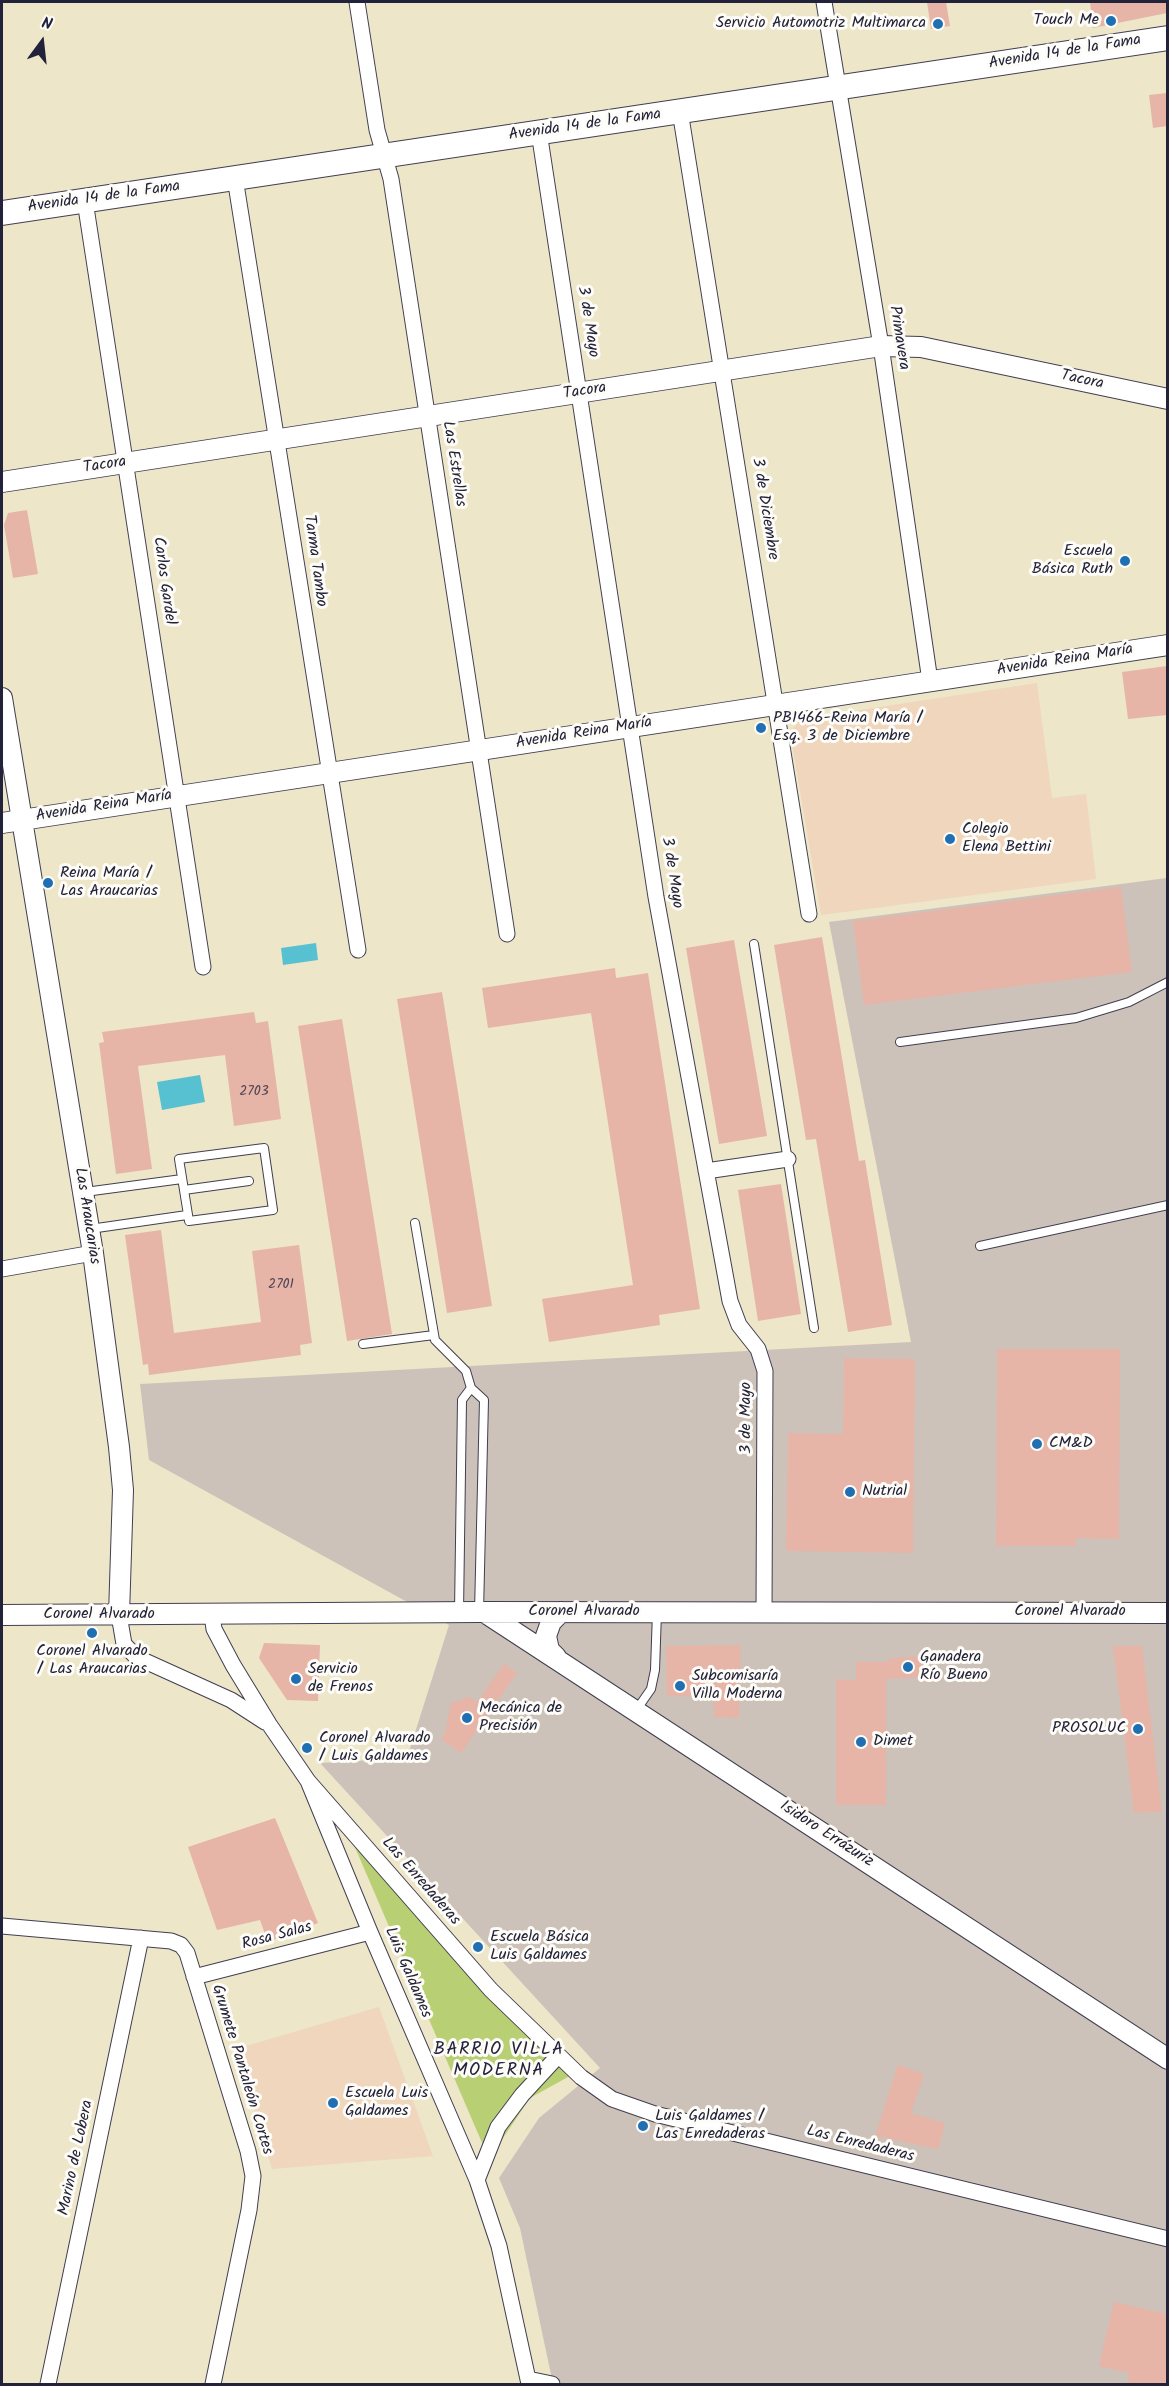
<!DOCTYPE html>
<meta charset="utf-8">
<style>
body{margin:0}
#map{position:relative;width:1169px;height:2386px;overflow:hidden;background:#ede6c9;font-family:Kalam,sans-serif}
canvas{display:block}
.frame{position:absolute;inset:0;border:3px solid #22223b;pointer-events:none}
.north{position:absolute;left:12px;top:12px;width:60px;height:60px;-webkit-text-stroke:4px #fdfcf7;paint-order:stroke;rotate:15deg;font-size:16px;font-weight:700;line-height:24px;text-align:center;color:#22223b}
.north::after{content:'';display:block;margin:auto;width:21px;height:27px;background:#22223b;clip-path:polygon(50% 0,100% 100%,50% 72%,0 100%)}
</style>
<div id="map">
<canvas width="1169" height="2386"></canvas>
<div class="frame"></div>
<div class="north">N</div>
</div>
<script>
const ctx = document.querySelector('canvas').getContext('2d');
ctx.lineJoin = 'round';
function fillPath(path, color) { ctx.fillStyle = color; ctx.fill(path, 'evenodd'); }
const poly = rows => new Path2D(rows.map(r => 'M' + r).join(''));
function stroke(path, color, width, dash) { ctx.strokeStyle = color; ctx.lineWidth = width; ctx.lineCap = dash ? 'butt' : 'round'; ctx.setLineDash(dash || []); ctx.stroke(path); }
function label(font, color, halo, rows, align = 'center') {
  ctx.font = font + ' Kalam,sans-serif'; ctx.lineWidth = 6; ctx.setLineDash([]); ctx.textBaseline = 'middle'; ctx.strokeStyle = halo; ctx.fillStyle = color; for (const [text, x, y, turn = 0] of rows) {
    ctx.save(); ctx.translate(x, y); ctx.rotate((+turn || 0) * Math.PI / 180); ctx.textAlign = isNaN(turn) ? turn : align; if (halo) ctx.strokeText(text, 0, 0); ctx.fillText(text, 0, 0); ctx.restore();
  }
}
fillPath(poly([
 [1037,683,1052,798,1086,794,1096,879,821,915,790,732,801,719],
 [379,2007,433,2156,272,2169,236,2049]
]), '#efd6bc');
fillPath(poly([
 [1167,878,1167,2384,553,2384,520,2228,499,2178,539,2118,600,2068,320,1763,407,1758,449,1625,149,1460,140,1384,911,1342,829,922]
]), '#cdc2b9');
fillPath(poly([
 [354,1845,577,2072,530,2098,489,2159]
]), '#b9cf74');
fillPath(poly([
 [316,943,318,960,283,965,281,948],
 [200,1075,205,1102,162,1110,157,1082]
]), '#57c1d2');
fillPath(poly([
 [927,2,946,2,950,26,931,29],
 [1090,2,1167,2,1167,13,1093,28],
 [1167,93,1167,126,1153,128,1149,95],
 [27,510,38,574,13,578,4,525,8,513],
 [1167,666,1167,715,1128,719,1122,672],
 [1121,887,1132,972,864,1005,853,921],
 [822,937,859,1161,865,1160,892,1325,848,1332,816,1139,806,1140,774,945],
 [734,940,767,1136,719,1144,686,948],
 [615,968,616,978,648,973,700,1309,659,1315,660,1325,549,1342,542,1299,633,1285,591,1013,488,1028,482,988],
 [442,992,492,1306,447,1313,397,999],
 [254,1012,256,1023,268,1021,281,1119,234,1126,225,1055,138,1066,152,1169,116,1174,99,1043,104,1042,102,1032],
 [342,1019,392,1334,347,1341,298,1026],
 [781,1184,801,1314,758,1321,738,1190],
 [161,1230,174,1333,261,1322,252,1251,299,1245,312,1343,300,1345,301,1355,149,1375,148,1364,143,1365,125,1235],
 [997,1349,1120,1349,1119,1539,1076,1538,1076,1546,996,1546],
 [844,1358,915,1359,913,1553,786,1551,788,1433,843,1434],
 [264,1643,320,1645,318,1701,287,1700,259,1658],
 [741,1645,739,1718,714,1717,714,1697,667,1696,666,1646],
 [1113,1646,1142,1646,1162,1812,1134,1813],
 [926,1656,927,1677,886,1679,886,1805,836,1805,836,1679,856,1680,856,1662,889,1662,889,1658],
 [504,1664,517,1673,461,1753,441,1739,445,1733,451,1703,470,1697,477,1702],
 [275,1818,318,1923,268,1942,260,1920,217,1930,188,1847],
 [898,2065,924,2074,911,2113,945,2123,938,2149,875,2136],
 [1114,2302,1167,2314,1167,2385,1127,2385,1129,2373,1099,2366]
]), '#e6b5a8');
const service = poly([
 [754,944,814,1328],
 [900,1042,1076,1018,1129,1002,1168,982],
 [264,1148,273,1210,189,1221,179,1159,264,1148],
 [184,1190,249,1181],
 [85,1192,182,1179],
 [415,1223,435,1340,466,1371,471,1388,484,1400,479,1612],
 [90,1229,187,1215],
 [980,1246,1168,1205],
 [363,1344,434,1335],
 [459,1612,462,1400,471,1388],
 [637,1709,651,1689,655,1670,657,1612]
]);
const minor = poly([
 [357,2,377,130,391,179,507,934],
 [824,2,881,346,930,681],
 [680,111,809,914],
 [539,132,656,897,730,1301,739,1325,758,1349,765,1371,764,1612],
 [235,178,358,950],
 [85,201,203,967],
 [706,1171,788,1159],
 [2,1269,93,1253],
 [119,1615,124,1644,136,1657,231,1700,265,1722],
 [212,1615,214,1629,233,1665,269,1724,308,1781,370,1932,477,2180,499,2246,529,2384],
 [308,1781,491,1990,581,2077,612,2099,655,2114,1168,2239],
 [2,1926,171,1941,181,1945,187,1953,248,2151,253,2176,249,2210,213,2384],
 [194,1977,370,1932],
 [477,2180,498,2127,522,2095,558,2056],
 [528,2379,552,2384],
 [48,2384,141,1938]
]);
const tertiary = poly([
 [2,482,881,346,921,347,1168,399],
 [2,698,93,1253,119,1447,123,1490,119,1615],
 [2,823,1168,645],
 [484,1612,1168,2059],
 [2,1615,479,1612,1168,1613],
 [556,1657,549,1650,546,1636,551,1622,561,1612]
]);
const primary = poly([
 [2,213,1168,38]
]);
stroke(service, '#403f50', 10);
stroke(minor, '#403f50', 17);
stroke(tertiary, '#403f50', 22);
stroke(primary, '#403f50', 26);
stroke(service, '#fff', 8);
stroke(minor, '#fff', 15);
stroke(tertiary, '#fff', 20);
stroke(primary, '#fff', 24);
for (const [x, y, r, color] of [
 [1111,21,6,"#1f6fb2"],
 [938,24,6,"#1f6fb2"],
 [1125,561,6,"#1f6fb2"],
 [761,728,6,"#1f6fb2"],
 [950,839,6,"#1f6fb2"],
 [48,883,6,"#1f6fb2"],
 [1037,1444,6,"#1f6fb2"],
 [850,1492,6,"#1f6fb2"],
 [92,1633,6,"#1f6fb2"],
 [908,1667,6,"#1f6fb2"],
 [296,1679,6,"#1f6fb2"],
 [680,1686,6,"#1f6fb2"],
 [467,1718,6,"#1f6fb2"],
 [1138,1729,6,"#1f6fb2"],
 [861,1742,6,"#1f6fb2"],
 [307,1748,6,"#1f6fb2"],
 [478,1947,6,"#1f6fb2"],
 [333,2103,6,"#1f6fb2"],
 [643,2126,6,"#1f6fb2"]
]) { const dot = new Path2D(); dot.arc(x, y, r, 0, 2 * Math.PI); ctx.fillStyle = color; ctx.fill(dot); stroke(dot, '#fdfcf7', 2); }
label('14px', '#534756', null, [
 ["2703",254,1093],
 ["2701",281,1286]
]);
label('16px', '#22223b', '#fdfcf7', [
 ["Touch Me",1099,21,"right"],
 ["Servicio Automotriz Multimarca",926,24,"right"],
 ["Escuela",1113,552,"right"],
 ["Básica Ruth",1113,570,"right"],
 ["PB1466-Reina María /",773,719],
 ["Esq. 3 de Diciembre",773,737],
 ["Colegio",962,830],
 ["Elena Bettini",962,848],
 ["Reina María /",60,874],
 ["Las Araucarias",60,892],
 ["CM&D",1049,1444],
 ["Nutrial",862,1492],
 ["Coronel Alvarado",92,1652,"center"],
 ["/ Las Araucarias",92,1670,"center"],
 ["Ganadera",920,1658],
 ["Río Bueno",920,1676],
 ["Servicio",308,1670],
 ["de Frenos",308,1688],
 ["Subcomisaría",692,1677],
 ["Villa Moderna",692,1695],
 ["Mecánica de",479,1709],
 ["Precisión",479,1727],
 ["PROSOLUC",1126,1729,"right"],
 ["Coronel Alvarado",319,1739],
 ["/ Luis Galdames",319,1757],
 ["Dimet",873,1742],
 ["Escuela Básica",490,1938],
 ["Luis Galdames",490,1956],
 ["Escuela Luis",345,2094],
 ["Galdames",345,2112],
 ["Luis Galdames /",655,2117],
 ["Las Enredaderas",655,2135]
], 'left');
label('16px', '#22223b', '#fdfcf7', [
 ["Avenida 14 de la Fama",1065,53,-9],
 ["Avenida 14 de la Fama",585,126,-8],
 ["Avenida 14 de la Fama",104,198,-8],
 ["3 de Mayo",587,322,81],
 ["Primavera",898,338,81],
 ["Tacora",1082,381,12],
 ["Tacora",585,392,-9],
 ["Las Estrellas",453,464,81],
 ["Tacora",105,466,-9],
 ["3 de Diciembre",764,509,81],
 ["Tarma Tambo",314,561,82],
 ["Carlos Gardel",163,581,82],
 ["Avenida Reina María",1065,661,-9],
 ["Avenida Reina María",584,734,-9],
 ["Avenida Reina María",104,807,-9],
 ["3 de Mayo",671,873,81],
 ["Las Araucarias",86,1216,81],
 ["3 de Mayo",747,1418,-90],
 ["Coronel Alvarado",584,1612],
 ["Coronel Alvarado",1070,1612],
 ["Coronel Alvarado",99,1615],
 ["Isidoro Errázuriz",826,1835,33],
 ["Las Enredaderas",420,1882,49],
 ["Rosa Salas",277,1937,-15],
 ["Luis Galdames",407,1973,67],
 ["Grumete Pantaleón Cortes",241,2070,73],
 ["Las Enredaderas",860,2145,14],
 ["Marino de Lobera",77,2158,-78]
]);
ctx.letterSpacing = '1.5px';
label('18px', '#22223b', '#fdfcf7', [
 ["BARRIO VILLA",499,2051],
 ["MODERNA",499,2072]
]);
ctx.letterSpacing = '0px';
</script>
